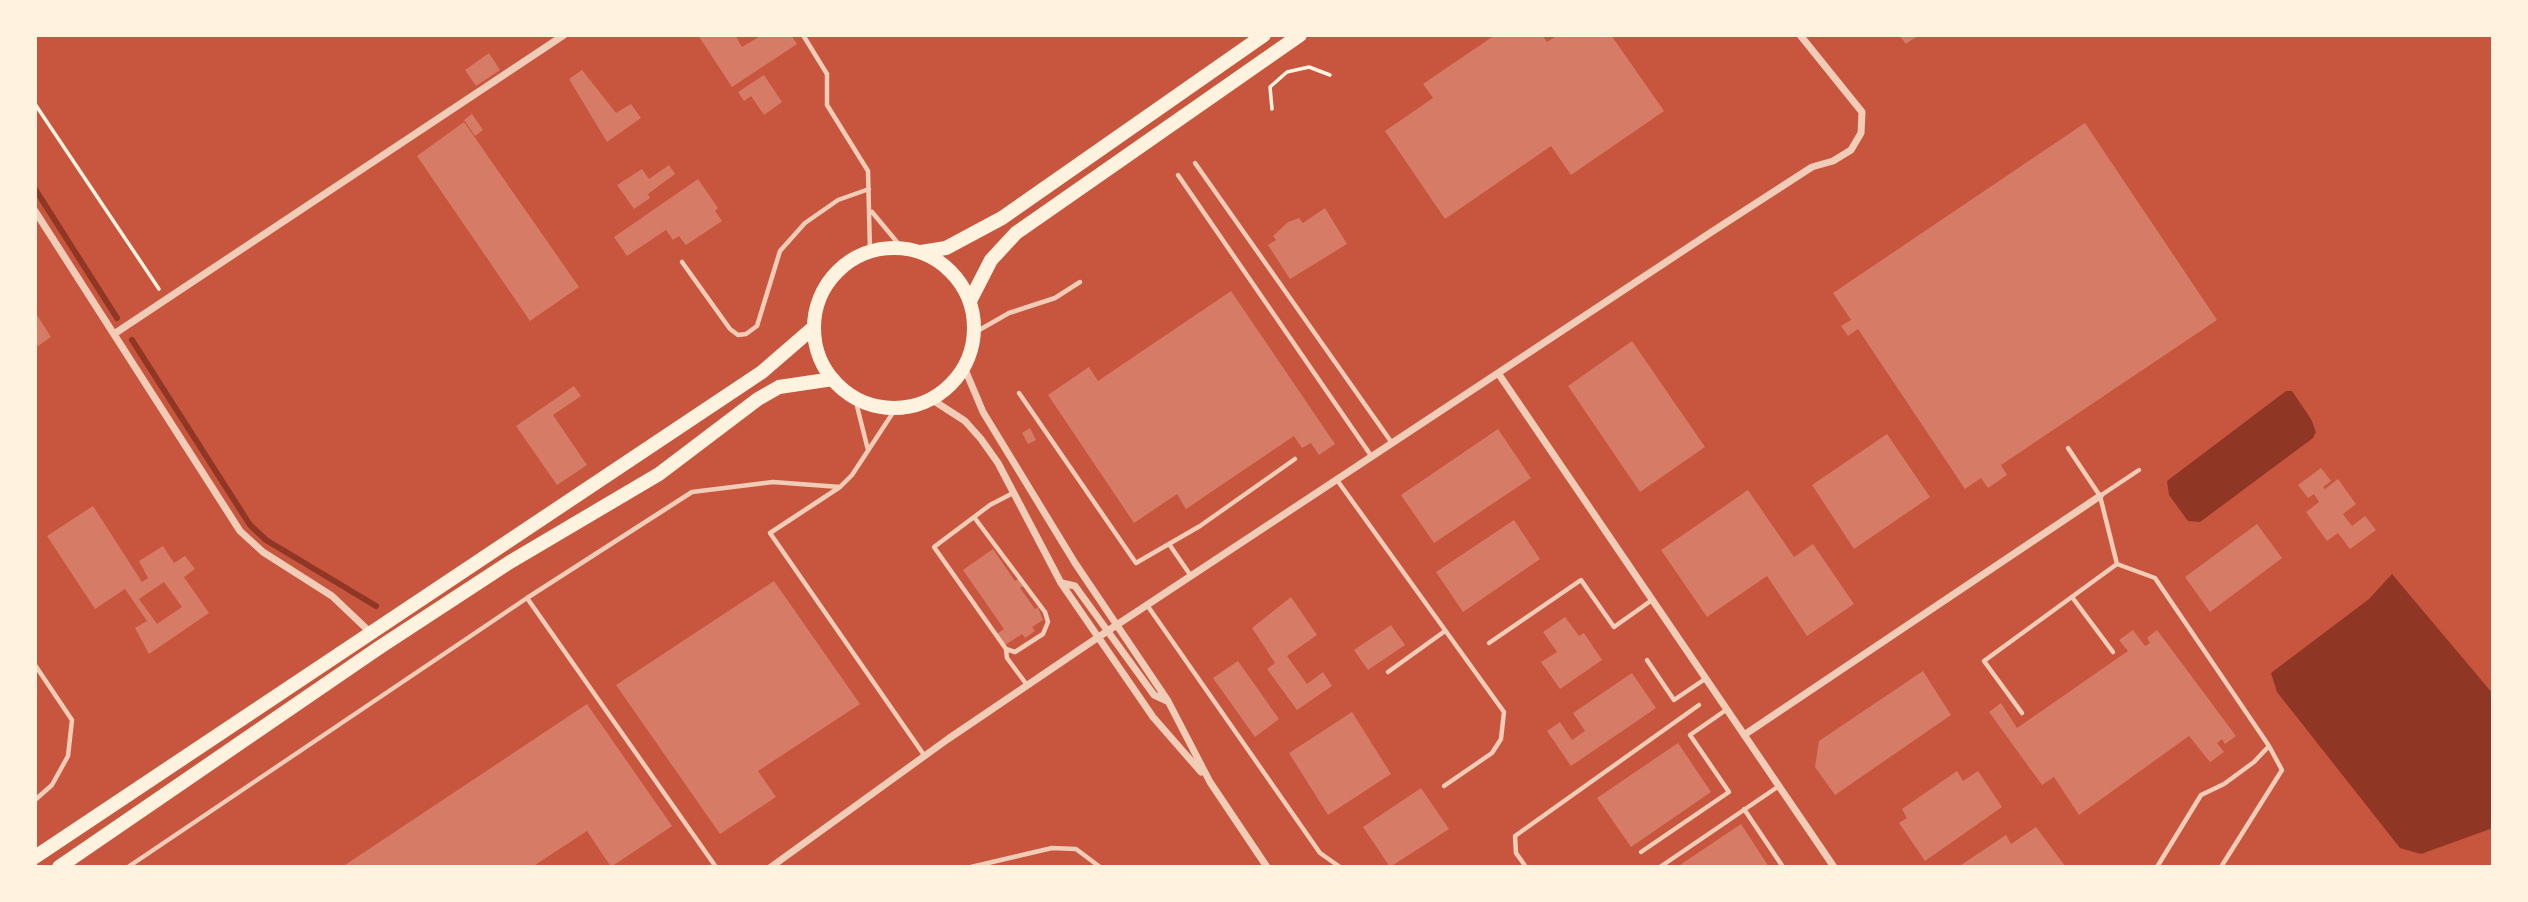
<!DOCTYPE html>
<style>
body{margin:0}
#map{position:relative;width:2528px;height:902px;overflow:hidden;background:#c8553d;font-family:Bitter,serif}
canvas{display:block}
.frame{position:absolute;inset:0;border:37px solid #fff3e0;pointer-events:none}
</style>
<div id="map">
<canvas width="2528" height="902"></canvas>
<div class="frame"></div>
</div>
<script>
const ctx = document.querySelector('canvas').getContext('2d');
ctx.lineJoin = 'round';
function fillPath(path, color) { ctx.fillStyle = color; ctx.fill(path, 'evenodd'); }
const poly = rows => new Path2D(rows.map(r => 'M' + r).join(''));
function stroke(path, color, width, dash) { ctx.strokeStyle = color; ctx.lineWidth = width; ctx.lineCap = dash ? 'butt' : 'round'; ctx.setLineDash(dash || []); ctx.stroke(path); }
fillPath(poly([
 [2286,391,2292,391,2311,419,2316,432,2313,438,2200,522,2188,521,2169,495,2167,481],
 [2392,574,2493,694,2493,828,2421,854,2400,848,2277,692,2271,673,2369,599]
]), '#8f3625');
stroke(poly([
 [35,189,117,318],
 [132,340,250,525,266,540,376,606]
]), '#8f3625', 6);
fillPath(poly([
 [698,35,735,35,742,47,762,35,791,35,797,44,732,87],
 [1495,35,1542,35,1547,42,1558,35,1611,35,1664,111,1571,175,1551,146,1445,219,1385,131,1433,98,1423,84],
 [1899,35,1919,35,1906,44],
 [489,53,500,70,476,86,465,70],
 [582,70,616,113,631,104,641,118,607,142,569,79],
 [764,75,782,102,764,115,751,96,744,101,738,92],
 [472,114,483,130,475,136,464,120],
 [464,122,579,287,530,321,417,156],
 [2085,123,2217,320,2001,465,2007,475,1988,488,1981,478,1965,489,1858,329,1848,336,1841,326,1851,320,1833,293],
 [669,165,675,174,648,194,650,198,634,209,617,185,642,169,649,179],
 [698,179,718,208,715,211,722,221,686,245,679,236,673,240,666,230,627,256,614,237],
 [1325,208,1347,244,1290,279,1268,245,1276,240,1273,236,1288,222,1299,218,1303,223],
 [1231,291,1335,444,1319,455,1311,443,1302,448,1294,436,1186,509,1177,494,1134,523,1048,395,1089,367,1098,381],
 [35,312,51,337,35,348],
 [1632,341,1705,447,1640,492,1568,386],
 [574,386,581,396,553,415,587,465,557,485,516,426],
 [1030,428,1036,440,1028,444,1022,433],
 [1498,429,1531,478,1434,543,1401,495],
 [1887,434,1930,497,1854,549,1812,485],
 [2321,468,2331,481,2323,487,2325,489,2338,479,2356,504,2343,514,2352,526,2365,516,2376,530,2350,549,2338,533,2327,541,2306,512,2319,502,2314,494,2308,498,2298,485],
 [1748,490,1794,557,1813,544,1854,604,1807,636,1767,576,1707,617,1661,550],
 [93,506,142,582,148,578,139,561,163,546,174,563,185,556,195,569,184,577,209,613,149,654,135,628,147,621,125,589,95,609,47,536],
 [164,582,182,607,157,624,139,599],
 [1514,520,1540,559,1463,612,1436,572],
 [2257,524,2282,558,2210,612,2185,577],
 [993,549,1015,581,1018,579,1023,586,1020,588,1035,609,1038,607,1043,620,1032,627,1035,631,1025,638,1022,634,1005,645,997,634,1004,629,963,570],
 [774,581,860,704,758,771,776,797,720,834,616,685],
 [1291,597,1317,635,1287,656,1307,684,1323,672,1332,686,1297,710,1267,669,1275,663,1252,628],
 [1565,617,1579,636,1584,633,1602,660,1560,689,1541,662,1557,652,1543,632],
 [1391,625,1405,645,1368,670,1354,650],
 [2133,630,2145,646,2150,643,2147,638,2157,630,2236,736,2225,744,2222,739,2217,743,2224,752,2210,762,2189,736,2079,815,2054,777,2042,785,1989,712,2001,703,2017,728,2128,651,2119,640],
 [1238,661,1279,719,1255,737,1213,678],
 [1923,671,1951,715,1835,795,1815,767,1819,741],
 [1632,673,1656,708,1571,766,1547,731,1560,722,1572,740,1585,731,1573,713],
 [587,704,672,826,611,867,587,831,532,867,342,867],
 [1352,712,1391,774,1328,815,1289,753],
 [1678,743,1711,792,1631,847,1597,798],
 [1957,771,1963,781,1978,771,2002,807,1925,861,1899,823,1907,818,1902,809],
 [1421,788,1449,829,1390,867,1363,827],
 [1741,824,1769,867,1677,867],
 [2036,827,2065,866,1958,867,2006,835,2011,844]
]), '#d67c66');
stroke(poly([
 [35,104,159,289],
 [1272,109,1270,87,1287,72,1309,67,1330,75]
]), '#fff3e0', 3.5);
stroke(poly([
 [803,35,827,74,827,105,868,171,870,251],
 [1195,163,1392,443],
 [1178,175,1372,457],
 [872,212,902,248],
 [682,262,730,329,738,335,746,334,757,326,780,251,805,223,838,200,869,189],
 [974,333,1009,313,1055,298,1080,282],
 [1019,393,1136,563,1200,526,1295,459],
 [855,398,868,450],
 [896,408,852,475,840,487,770,533,924,755],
 [2068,448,2100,496,2117,564,2155,578,2269,746,2282,770,2221,867],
 [1337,480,1504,712,1501,739,1492,753,1444,786],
 [1013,493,990,505,934,547,1006,649,1007,658,1027,685],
 [2100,496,2139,470],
 [974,517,1045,612,1048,622,1043,634,1015,652,1006,649],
 [1169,544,1191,576],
 [2072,597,2113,652],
 [527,598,716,867],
 [1147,605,1320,853,1340,867],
 [1489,643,1581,580,1614,627,1652,600],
 [1647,660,1674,700,1705,679],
 [35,665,72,720,68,756,52,785,35,800],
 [1388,672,1445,631],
 [2022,713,1984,661,2117,564],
 [1744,809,1783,867],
 [1641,852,1729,792,1690,735,1726,710],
 [128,867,527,598,692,492,773,482,840,487],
 [971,867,1052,848,1076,849,1100,867],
 [1526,867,1516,853,1515,836,1699,705],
 [1660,867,1779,786],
 [2157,867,2201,795,2224,784,2254,762,2269,746]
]), '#f1ccb7', 4.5);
stroke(poly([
 [35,211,240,531,263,552,332,596,371,633],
 [114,334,564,35],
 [964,367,983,412,1075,563,1168,701,1210,782,1267,867],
 [1498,373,1834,867],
 [931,399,965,421,981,439,998,463,1061,583,1153,717,1201,772],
 [1062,583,1075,586,1154,695,1167,701],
 [1744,735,2100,496],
 [771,867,948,739,1097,638,1710,233,1812,167,1833,161,1851,150,1861,133,1862,112,1800,35]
]), '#f1ccb7', 7);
stroke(poly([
 '814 328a80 80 0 1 1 160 0a80 80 0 1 1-160 0Z',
 [921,252,946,248,1002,218,1264,35],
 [970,301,991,260,1016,233,1300,35],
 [35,857,762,372,814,327],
 [59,867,380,647,510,562,659,474,758,399,779,387,833,379]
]), '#fff3e0', 14);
</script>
